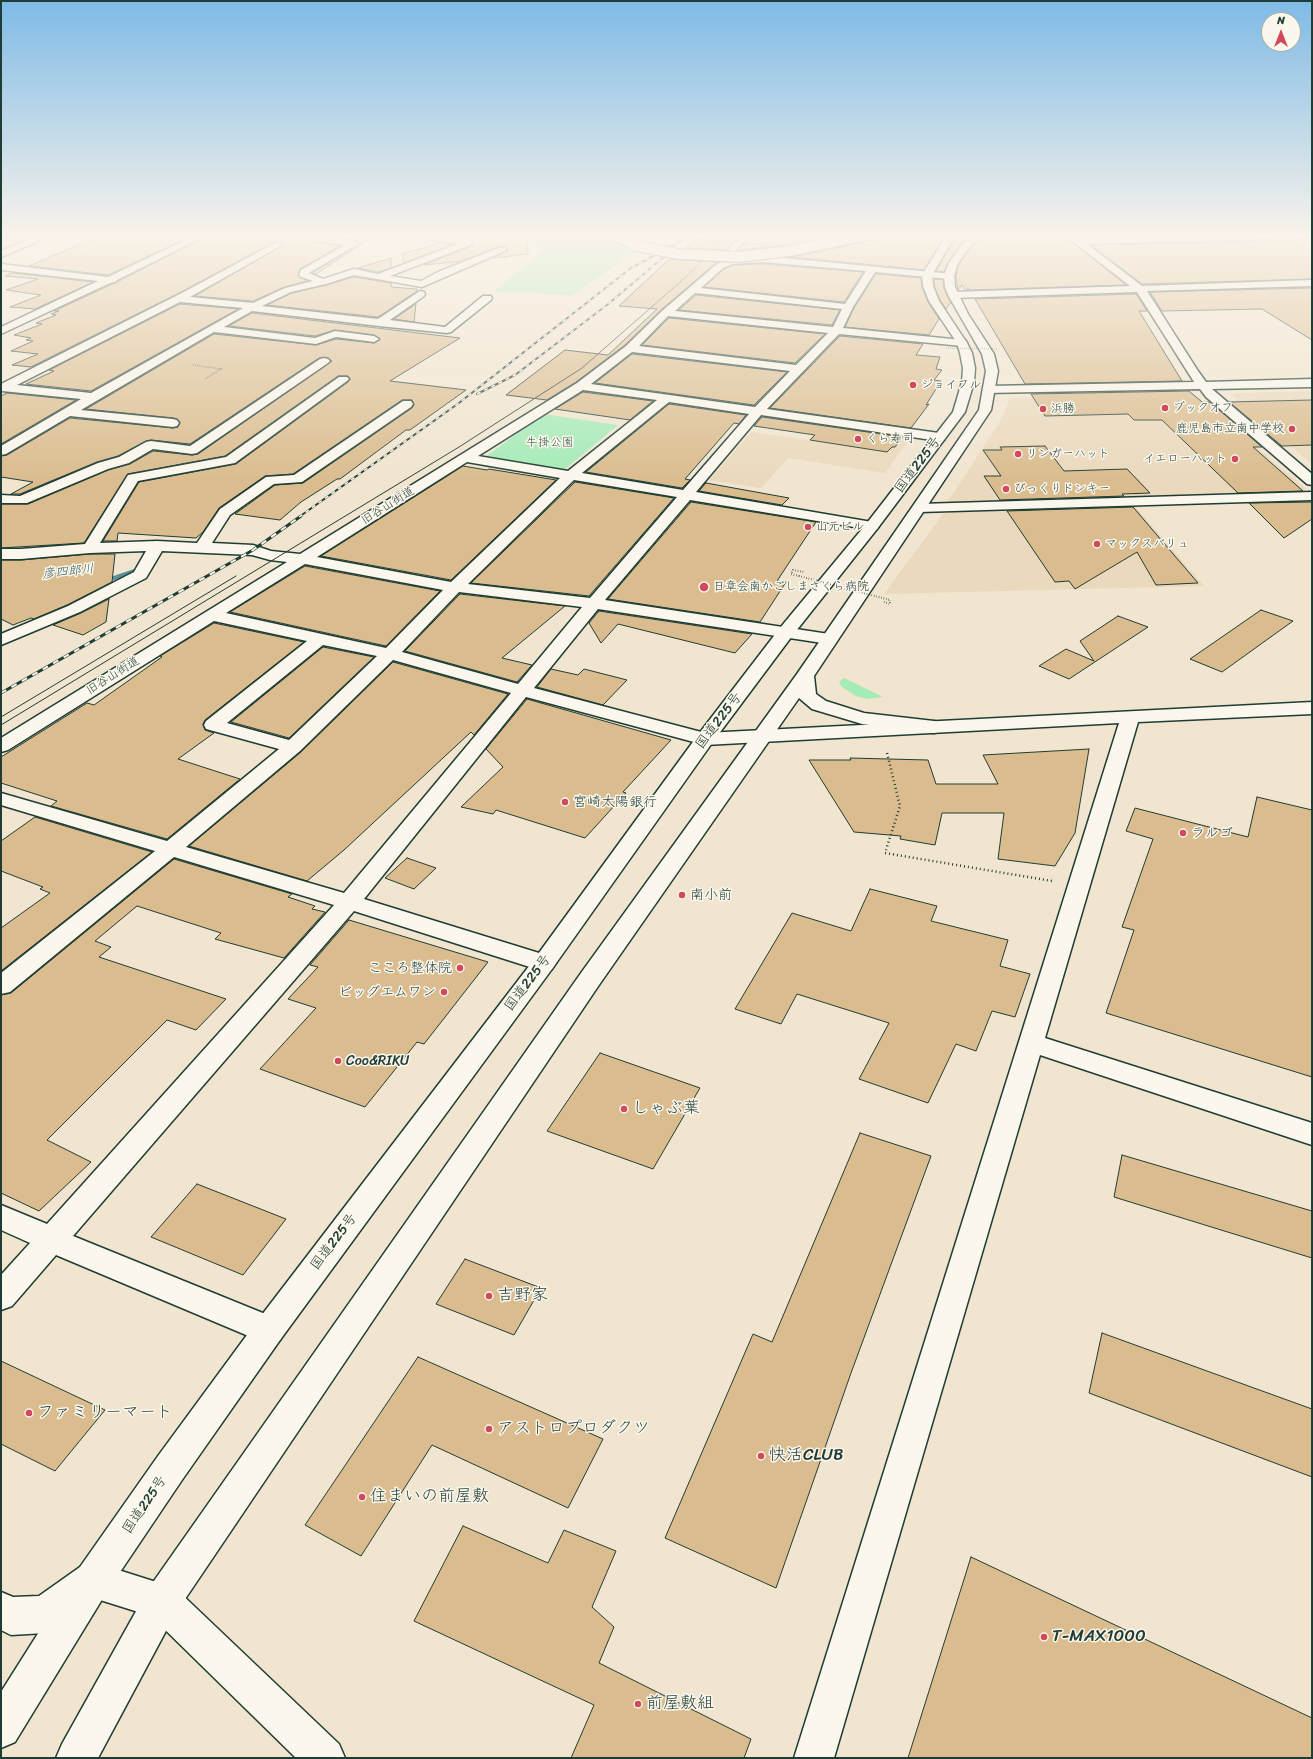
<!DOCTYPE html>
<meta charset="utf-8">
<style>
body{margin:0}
#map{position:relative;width:1313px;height:1759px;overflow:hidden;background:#f1e5d0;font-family:Sriracha,sans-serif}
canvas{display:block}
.frame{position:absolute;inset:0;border:2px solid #1f3d34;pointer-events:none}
.north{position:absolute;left:1261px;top:12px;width:40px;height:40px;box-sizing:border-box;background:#fbf7ec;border:1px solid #a3ada2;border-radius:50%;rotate:0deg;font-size:11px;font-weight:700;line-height:16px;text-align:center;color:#1f3d34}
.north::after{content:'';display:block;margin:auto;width:14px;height:18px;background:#d1495b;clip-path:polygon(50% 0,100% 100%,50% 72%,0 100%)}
</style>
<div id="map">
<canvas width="1313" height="1759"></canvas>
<div class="frame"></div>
<div class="north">N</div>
</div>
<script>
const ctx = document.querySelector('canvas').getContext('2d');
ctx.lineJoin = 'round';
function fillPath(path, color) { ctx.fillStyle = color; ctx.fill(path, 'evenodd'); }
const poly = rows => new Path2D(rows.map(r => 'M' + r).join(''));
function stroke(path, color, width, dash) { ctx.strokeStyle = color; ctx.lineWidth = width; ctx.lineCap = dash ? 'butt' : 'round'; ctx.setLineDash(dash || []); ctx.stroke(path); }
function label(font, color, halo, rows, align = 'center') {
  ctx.font = font + ' Sriracha,"Klee One",sans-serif'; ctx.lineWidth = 3; ctx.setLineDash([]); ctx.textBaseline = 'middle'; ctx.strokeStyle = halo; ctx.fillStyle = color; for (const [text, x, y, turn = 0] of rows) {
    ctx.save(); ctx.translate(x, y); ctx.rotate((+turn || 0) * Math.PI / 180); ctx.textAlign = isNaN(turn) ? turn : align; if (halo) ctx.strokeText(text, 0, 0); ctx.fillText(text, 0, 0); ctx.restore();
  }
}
fillPath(poly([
 [1312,391,1312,464,1231,395,1235,393],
 [1187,394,1197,396,1306,489,1294,492,947,503,1002,418,1010,398],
 [823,424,911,437,885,473,788,458,761,488,709,480,751,432,808,440],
 [1134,505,1204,586,884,594,943,514,960,510]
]), '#ead9bc');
fillPath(poly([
 [513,236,588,236,635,252,571,296,529,292,493,292,539,255,544,249],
 [543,414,618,425,559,474,480,461],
 [844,678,883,697,867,699,856,696,842,687,839,682]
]), '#a4ebb7');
fillPath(poly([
 [134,569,141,571,103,584,96,582,134,569]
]), '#5b8e9d');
const building = poly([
 [99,236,191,236,108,275,29,266,99,236],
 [202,236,314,236,313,240,315,242,340,246,300,269,298,276,306,280,304,282,284,287,253,301,195,296,283,245,281,242,274,242,179,293,31,367,12,365,38,354,11,351,33,341,26,340,31,338,14,335,42,324,36,323,56,315,51,314,59,311,54,311,115,283,202,239,202,236],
 [327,236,374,236,316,274,312,273,359,245,354,240,327,236],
 [463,236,527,236,528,254,493,258,508,250,505,246,499,246,462,261,424,265,472,246,473,243,469,239,458,237,463,236],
 [783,236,804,237,831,236,789,245,738,250,746,243,760,244,783,236],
 [880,236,948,236,943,239,924,270,792,257,861,243,869,245,880,236],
 [960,236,970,236,960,245,948,262,944,272,936,271,951,245,960,236],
 [982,236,1065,236,1126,285,970,290,968,288,968,290,965,290,962,285,958,290,956,276,958,266,968,251,982,236],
 [697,239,734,242,727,250,686,248,697,239],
 [1312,239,1312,279,1142,284,1091,245,1193,243,1193,244,1312,239],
 [440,243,452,245,404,263,402,254,440,243],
 [391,258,391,268,378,272,358,268,391,258],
 [672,259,717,262,661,310,625,345,576,382,547,400,506,395,565,350,608,355,657,309,619,306,667,261,672,259],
 [762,264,863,272,844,302,704,287,724,269,733,265,762,264],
 [13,273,93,282,35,309,10,307,41,295,6,290,38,279,5,276,13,273],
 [876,274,921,278,922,287,928,302,939,319,929,335,845,327,854,308,876,274],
 [354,277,391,283,391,287,417,289,417,291,378,317,267,305,292,293,326,285,354,277],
 [934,279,943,280,944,288,951,302,946,309,940,300,934,286,934,279],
 [1312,288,1312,340,1262,309,1162,311,1150,292,1312,288],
 [1136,294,1147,311,1139,311,1182,381,1025,384,975,299,1136,294],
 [696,295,840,310,832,325,679,310,696,295],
 [180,304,238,309,91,391,26,384,54,371,49,370,180,304],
 [416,304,414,322,394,319,416,304],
 [252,313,460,338,390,381,466,390,410,430,406,430,340,479,337,479,301,502,280,520,235,514,275,485,303,483,412,408,414,405,412,400,402,400,293,474,265,476,219,508,203,532,196,538,118,533,117,541,103,541,139,482,236,464,348,382,350,379,348,376,338,376,225,456,128,474,84,543,1,548,1,504,28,504,108,470,130,464,153,451,192,455,198,454,332,361,328,358,319,358,190,444,151,440,146,441,118,456,97,462,20,494,11,494,33,482,1,477,1,456,7,455,70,418,173,428,178,427,180,422,177,419,173,418,86,409,214,334,316,345,336,339,374,343,380,340,374,335,335,330,315,336,229,326,252,313],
 [669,318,825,334,795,363,642,345,669,318],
 [840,336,923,344,916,355,940,357,936,369,942,370,934,380,941,381,926,405,929,404,911,428,770,408,840,336],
 [632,354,787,372,754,405,595,383,632,354],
 [1189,391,1202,402,1210,402,1262,447,1253,447,1303,491,1238,493,1162,420,1134,420,1128,414,1045,416,1031,394,1189,391],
 [583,392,653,401,630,420,555,409,583,392],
 [7,393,76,400,1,444,1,396,7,393],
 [1312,400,1312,445,1282,446,1229,402,1312,400],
 [669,404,746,415,739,424,734,423,685,479,690,480,682,488,586,472,669,404],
 [762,417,903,437,895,447,892,447,887,452,810,440,815,435,754,426,762,417],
 [1045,446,1064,471,1127,469,1150,493,1122,494,1124,496,1000,500,984,476,1001,476,983,450,1002,450,1000,447,1045,446],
 [463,466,487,470,489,469,556,480,451,580,321,556,463,466],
 [575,482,674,498,589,596,471,583,575,482],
 [706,483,789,498,782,505,699,491,706,483],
 [691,502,816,522,777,581,786,582,760,622,608,599,691,502],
 [1312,502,1312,519,1284,538,1249,503,1312,502],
 [1133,507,1198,583,1156,585,1137,552,1075,589,1069,581,1055,582,1007,511,1133,507],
 [90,554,115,554,112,582,67,605,34,619,31,618,13,625,1,619,1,560,21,560,90,554],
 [305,566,440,591,386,646,230,612,305,566],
 [460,594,565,606,502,658,532,665,517,682,405,651,460,594],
 [109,599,106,622,83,635,53,625,81,613,109,599],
 [1261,610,1293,621,1222,672,1190,659,1261,610],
 [599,611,752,634,735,653,618,624,601,643,589,623,599,611],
 [1118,616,1148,627,1069,679,1039,666,1066,649,1094,661,1080,641,1118,616],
 [214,623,304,642,205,720,203,724,205,730,214,733,178,759,240,779,167,839,51,806,57,801,1,783,1,757,87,703,94,705,162,657,160,656,214,623],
 [323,647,374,657,289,738,231,722,323,647],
 [393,662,508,694,474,735,471,732,344,850,307,881,189,846,301,752,393,662],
 [551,669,578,675,584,669,627,680,603,705,537,687,551,669],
 [527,699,671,740,623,792,626,793,585,838,496,810,493,814,461,807,503,767,486,749,527,699],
 [1089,749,1075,833,1055,866,998,859,1004,813,942,813,935,845,900,839,901,836,854,832,809,760,851,760,850,758,928,760,936,784,998,784,983,755,1089,749],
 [1257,797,1312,810,1312,1077,1106,1013,1134,930,1122,927,1153,839,1126,831,1135,808,1248,837,1257,797],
 [35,817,152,852,1,971,1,928,50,893,40,889,43,887,1,871,1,841,35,817],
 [407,858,436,868,414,889,385,878,407,858],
 [174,859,292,894,288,897,315,906,312,909,325,912,284,958,215,939,221,933,137,906,95,941,111,947,99,957,226,999,196,1030,167,1020,47,1140,91,1162,39,1211,1,1193,1,995,11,993,174,859],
 [870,889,937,906,931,921,1008,940,1000,966,1030,974,1015,1017,992,1011,976,1051,956,1044,928,1103,859,1079,889,1023,797,994,781,1024,735,1009,792,913,851,931,870,889],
 [349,920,488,962,424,1044,417,1042,365,1107,260,1069,316,1008,288,999,318,967,310,965,349,920],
 [600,1053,700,1088,653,1169,547,1131,600,1053],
 [860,1133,931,1156,851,1373,776,1588,665,1538,753,1334,772,1342,860,1133],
 [1122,1155,1312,1211,1312,1258,1114,1197,1122,1155],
 [197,1184,286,1219,243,1275,151,1237,197,1184],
 [465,1259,541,1288,514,1335,436,1304,465,1259],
 [1102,1333,1312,1409,1312,1477,1089,1393,1102,1333],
 [418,1357,603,1439,568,1508,432,1445,361,1556,305,1525,418,1357],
 [1,1361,105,1410,55,1471,1,1444,1,1361],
 [463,1526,548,1563,564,1530,616,1551,592,1607,614,1627,599,1663,751,1739,744,1758,571,1758,594,1705,414,1621,463,1526],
 [971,1557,1312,1718,1312,1758,908,1758,971,1557]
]);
fillPath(building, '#dabc8e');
stroke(building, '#1f3d34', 1);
const minor = poly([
 [33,236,41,236,37,242,1,257,1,251,31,238,33,236],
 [194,236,200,236,201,238,117,280,115,282,110,283,1,334,1,327,98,281,1,270,1,264,108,277,194,236],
 [318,236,354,241,358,244,309,273,323,279,354,269,378,274,458,244,428,239,424,236,441,236,468,240,472,243,471,245,390,276,421,281,440,271,499,248,505,248,507,250,422,287,354,275,326,284,291,292,262,306,378,319,420,291,424,292,425,294,424,296,390,320,445,327,483,296,491,296,492,298,491,300,451,332,447,333,379,326,252,311,224,327,315,338,335,331,374,336,379,339,374,342,336,337,316,344,214,332,81,410,173,419,177,420,179,423,177,426,173,427,70,416,6,454,1,455,1,446,81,399,2,391,1,384,180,294,275,243,281,243,282,245,190,297,253,303,285,288,313,281,301,277,299,275,301,270,345,245,315,241,314,239,315,237,318,236],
 [180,302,243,308,91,393,17,385,180,302],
 [605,236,616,236,636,245,635,247,629,247,606,238,605,236],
 [742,236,751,236,737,249,736,258,762,256,952,274,954,276,949,279,875,272,853,307,843,328,962,340,966,341,967,343,966,345,962,346,839,334,767,409,939,433,944,434,945,437,944,440,939,441,761,415,696,492,872,522,877,523,879,526,877,529,872,530,690,500,605,600,829,634,835,635,838,639,835,643,829,644,598,609,534,688,705,733,1312,702,1312,714,1138,722,1045,1038,1312,1123,1312,1145,1040,1055,834,1758,794,1758,1119,723,705,745,526,697,364,899,552,957,556,963,552,969,544,971,536,969,354,911,73,1236,280,1320,285,1330,280,1340,269,1344,258,1340,56,1255,12,1306,1,1310,1,1275,30,1243,1,1230,1,1205,47,1224,334,905,174,857,10,992,1,994,1,973,155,851,1,805,1,793,167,841,279,749,206,729,204,725,206,721,307,641,214,621,8,750,1,752,1,738,287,562,270,560,252,555,162,551,146,578,80,612,1,645,1,634,68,606,134,572,146,551,90,553,21,559,1,559,1,549,21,549,85,544,128,475,226,457,339,377,347,377,349,379,347,381,235,463,138,481,100,543,157,541,197,543,220,509,266,477,294,475,403,401,411,401,413,404,411,407,302,482,274,484,230,515,212,543,253,545,271,551,300,554,577,383,626,346,662,311,717,264,727,260,729,248,742,236],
 [762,262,866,271,845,304,701,288,723,268,733,264,762,262],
 [695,293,842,309,833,327,675,311,695,293],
 [668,316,828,333,796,365,639,346,668,316],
 [632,352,790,371,755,407,591,384,632,352],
 [583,390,657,400,568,471,478,456,583,390],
 [669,402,749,414,683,490,582,473,669,402],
 [467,462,560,478,451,582,317,557,467,462],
 [574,480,677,497,590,598,468,584,574,480],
 [305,564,443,590,386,648,226,613,305,564],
 [459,592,582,607,518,684,402,652,459,592],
 [323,645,377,656,289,740,227,723,323,645],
 [393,660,511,693,344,893,186,847,300,751,393,660],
 [861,236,876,236,875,238,836,247,832,244,833,242,861,236],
 [1066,236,1075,236,1080,239,1194,236,1272,236,1268,239,1087,244,1142,286,1312,280,1312,286,1147,291,1198,371,1206,382,1312,379,1312,387,1212,389,1312,474,1312,485,1307,484,1206,397,1200,389,985,393,983,390,985,387,989,386,1194,382,1137,292,953,298,948,295,953,292,1130,286,1066,236],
 [324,358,328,359,330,361,328,363,197,453,192,454,153,449,129,463,108,469,27,503,1,503,1,495,20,496,98,463,119,457,146,442,151,441,190,446,320,359,324,358],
 [1312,492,1312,500,920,512,915,511,913,508,915,505,920,504,1312,492],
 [93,1562,175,1588,339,1744,345,1758,296,1758,151,1616,97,1599,58,1627,45,1633,11,1635,1,1630,1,1592,13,1597,39,1596,80,1567,93,1562]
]);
const highway = poly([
 [950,236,959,236,950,244,932,275,933,286,939,301,967,343,972,353,975,368,974,382,965,412,877,529,792,636,712,743,552,969,280,1340,182,1480,106,1593,15,1742,1,1748,1,1692,80,1567,158,1456,258,1320,536,957,698,735,780,628,867,523,953,412,962,382,963,368,960,353,957,343,929,301,923,286,922,275,944,240,950,236],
 [972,236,981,236,967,250,957,265,954,276,955,287,968,314,994,354,998,371,991,410,814,676,816,694,826,701,864,713,934,721,941,723,943,727,941,731,934,733,862,724,812,709,799,698,599,985,175,1614,98,1758,56,1758,62,1744,149,1588,581,973,797,674,979,410,986,371,982,354,948,295,945,287,944,276,949,263,961,246,972,236]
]);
stroke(minor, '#1f3d34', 3);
stroke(highway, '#1f3d34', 3);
stroke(poly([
 [80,255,90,251]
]), '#1f3d34', 1, [0.5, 1.5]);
stroke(poly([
 [193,365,221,369,205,379]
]), '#1f3d34', 1.5, [0.5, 1.5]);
stroke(poly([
 [799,576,791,574,793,570,804,572],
 [884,602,890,604,890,600]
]), '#1f3d34', 2, [0.5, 2]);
stroke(poly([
 [887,753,900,806,885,853,1052,881]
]), '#1f3d34', 2.5, [1, 3]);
fillPath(minor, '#fbf7ec');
fillPath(highway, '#fbf7ec');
stroke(poly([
 [1,717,236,576],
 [1,725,459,447,582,368,687,276,728,236]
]), '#1f3d34', 1);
const railFar1 = poly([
 [477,394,515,375,607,305,671,251],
 [299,517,459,403,631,268,685,239]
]);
const rail = poly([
 [1,693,253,550,301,516]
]);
stroke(railFar1, '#1f3d34', 2);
stroke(rail, '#1f3d34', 3);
stroke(railFar1, '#fbf7ec', 1.5, [4]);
stroke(rail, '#fbf7ec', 2, [6]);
const minorBridge = poly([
 [632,245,678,254,739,257,790,251,861,236]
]);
stroke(minorBridge, '#1f3d34', 12, []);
stroke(poly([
 [946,348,997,349]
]), '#1f3d34', 1, [0.5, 1.5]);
stroke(poly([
 [799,576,890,600]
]), '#1f3d34', 2, [0.5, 2]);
stroke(minorBridge, '#fbf7ec', 10);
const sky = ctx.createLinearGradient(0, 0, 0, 482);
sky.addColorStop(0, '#7fbae6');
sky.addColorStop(0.49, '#f9f3ea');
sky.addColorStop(1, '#f9f3ea00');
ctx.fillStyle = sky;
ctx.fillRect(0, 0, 1313, 482);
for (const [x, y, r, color] of [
 [913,385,4,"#d1495b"],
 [1165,408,4,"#d1495b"],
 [1043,409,4,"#d1495b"],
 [1292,429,4,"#d1495b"],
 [858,439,4,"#d1495b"],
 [1018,454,4,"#d1495b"],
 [1235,459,4,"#d1495b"],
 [1006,489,4,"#d1495b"],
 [808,527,4,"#d1495b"],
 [1097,544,4,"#d1495b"],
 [704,587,5,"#d1495b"],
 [565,802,4,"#d1495b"],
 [1183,833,4,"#d1495b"],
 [682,895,4,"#d1495b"],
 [460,968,4,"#d1495b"],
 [444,992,4,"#d1495b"],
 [338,1061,4,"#d1495b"],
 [624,1109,4,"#d1495b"],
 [489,1296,4,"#d1495b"],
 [29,1413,4,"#d1495b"],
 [489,1429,4,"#d1495b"],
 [761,1456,4,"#d1495b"],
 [362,1497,4,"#d1495b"],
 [1044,1637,4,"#d1495b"],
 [638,1704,4,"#d1495b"]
]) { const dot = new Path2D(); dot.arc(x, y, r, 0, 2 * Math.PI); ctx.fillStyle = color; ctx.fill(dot); stroke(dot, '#fbf7ec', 1.5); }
label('12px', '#1f3d34', '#fbf7ec', [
 ["ジョイフル",921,385],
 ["ブックオフ",1173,408],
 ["浜勝",1051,409],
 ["鹿児島市立南中学校",1284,429,"right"],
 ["くら寿司",866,439],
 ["リンガーハット",1026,454],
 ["イエローハット",1227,459,"right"],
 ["びっくりドンキー",1014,489],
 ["山元ビル",816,527],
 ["マックスバリュ",1105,544],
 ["日章会南かごしまさくら病院",713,587]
], 'left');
label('12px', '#3a604e', '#fbf7ec', [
 ["牛掛公園",550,443]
]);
label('12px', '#1f3d34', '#fbf7ec', [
 ["旧谷山街道",388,506,-32],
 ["旧谷山街道",113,676,-32]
]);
label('italic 13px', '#385f60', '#fbf7ec', [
 ["彦四郎川",68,572,-6]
]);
label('14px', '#1f3d34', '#fbf7ec', [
 ["国道225号",918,465,-53],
 ["国道225号",719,721,-53],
 ["国道225号",528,983,-53],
 ["国道225号",334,1242,-53],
 ["国道225号",145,1505,-56]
]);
label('14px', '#1f3d34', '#fbf7ec', [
 ["宮崎太陽銀行",573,802],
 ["ラルゴ",1191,833],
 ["南小前",690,895],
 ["こころ整体院",452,968,"right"],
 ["ビッグエムワン",436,992,"right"],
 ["Coo&RIKU",346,1061]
], 'left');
label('17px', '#1f3d34', '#fbf7ec', [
 ["しゃぶ葉",632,1109],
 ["吉野家",497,1296],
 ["ファミリーマート",37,1413],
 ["アストロプロダクツ",497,1429],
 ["快活CLUB",769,1456],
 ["住まいの前屋敷",370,1497],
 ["T-MAX1000",1052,1637],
 ["前屋敷組",646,1704]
], 'left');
</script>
